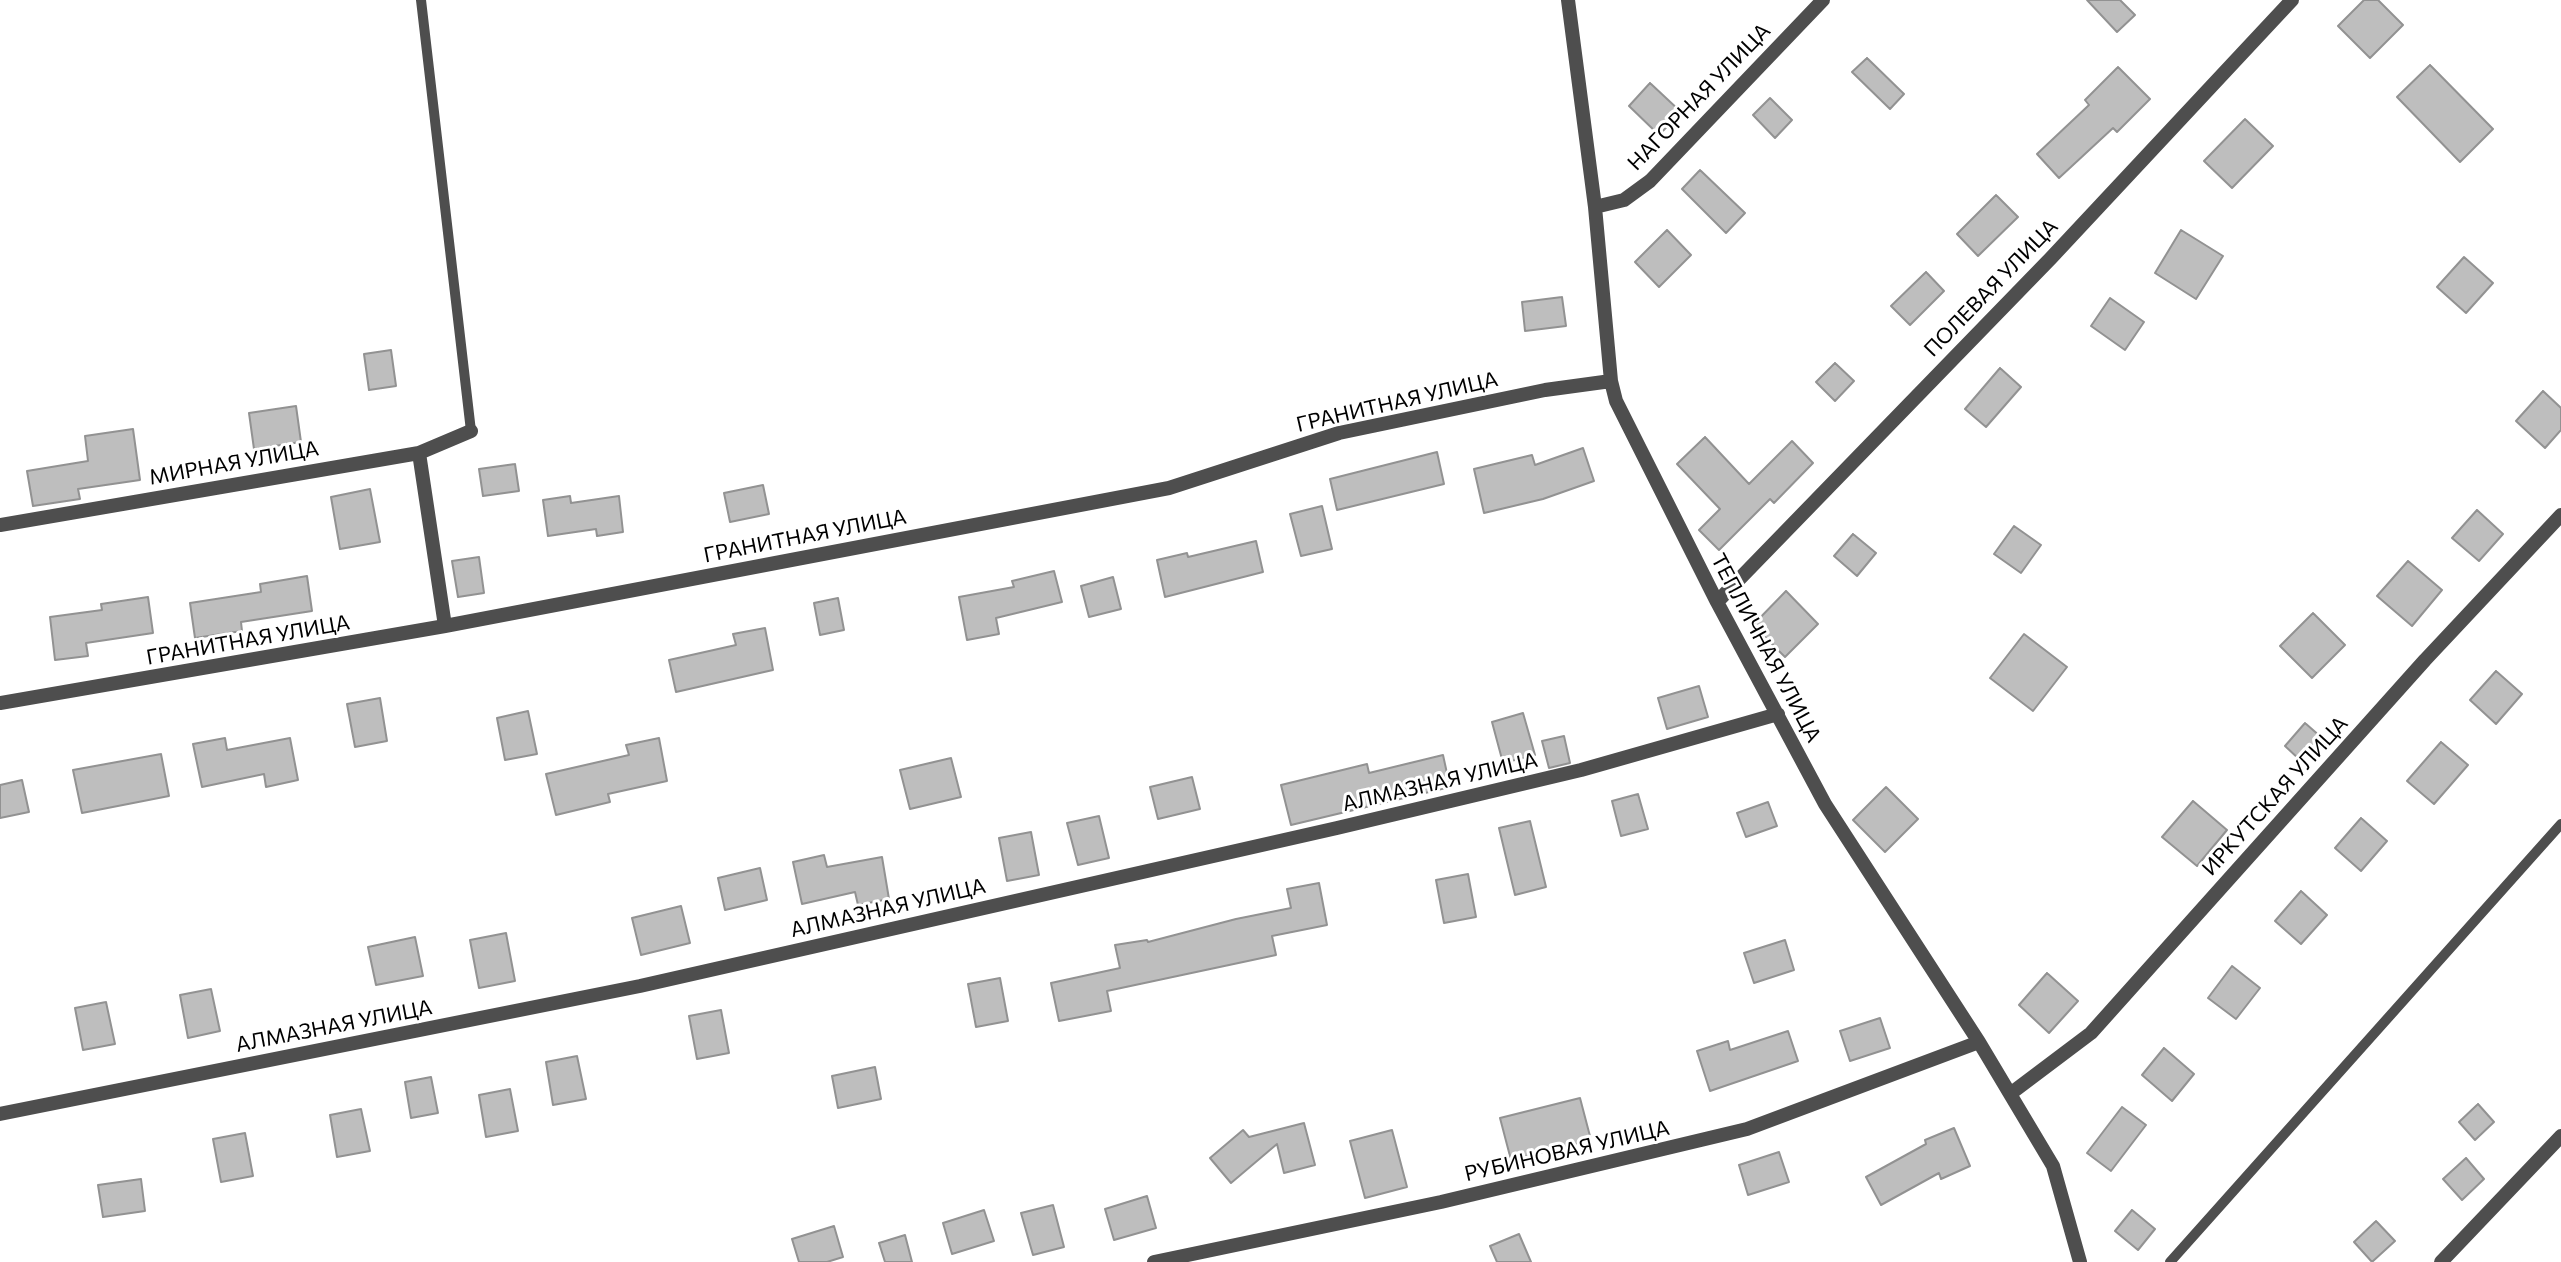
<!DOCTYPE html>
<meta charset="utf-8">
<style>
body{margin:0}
canvas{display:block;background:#fff}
</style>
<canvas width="2561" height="1262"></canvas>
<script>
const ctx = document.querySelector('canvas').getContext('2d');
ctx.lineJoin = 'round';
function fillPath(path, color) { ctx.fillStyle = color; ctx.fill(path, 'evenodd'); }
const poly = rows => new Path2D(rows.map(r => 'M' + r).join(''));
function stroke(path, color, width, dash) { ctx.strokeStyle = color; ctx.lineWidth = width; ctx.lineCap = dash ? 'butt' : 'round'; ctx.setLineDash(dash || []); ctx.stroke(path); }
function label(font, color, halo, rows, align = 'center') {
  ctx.font = font + ' Commissioner,sans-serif'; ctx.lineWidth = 6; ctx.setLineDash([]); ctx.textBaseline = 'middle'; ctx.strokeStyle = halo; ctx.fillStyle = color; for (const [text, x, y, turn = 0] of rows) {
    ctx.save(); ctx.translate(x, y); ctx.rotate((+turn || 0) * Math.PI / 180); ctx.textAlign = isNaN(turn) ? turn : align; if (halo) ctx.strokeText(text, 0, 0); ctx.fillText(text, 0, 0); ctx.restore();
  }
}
const building = poly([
 [2087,0,2120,0,2135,15,2117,32,2087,0],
 [2364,0,2378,0,2403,25,2370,58,2338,26,2364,0],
 [1867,58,1904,94,1890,109,1852,72,1867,58],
 [2430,65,2493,129,2460,162,2397,97,2430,65],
 [2118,67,2150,99,2117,132,2113,128,2059,178,2037,154,2089,105,2085,100,2118,67],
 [1650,83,1681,112,1659,135,1629,106,1650,83],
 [1770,98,1792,120,1775,138,1753,115,1770,98],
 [2245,119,2273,146,2232,188,2204,161,2245,119],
 [1700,170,1745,213,1726,233,1682,189,1700,170],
 [1996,195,2018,217,1978,256,1957,234,1996,195],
 [1667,230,1691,255,1659,287,1635,262,1667,230],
 [2181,230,2223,256,2196,299,2155,273,2181,230],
 [2464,257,2493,283,2466,313,2437,287,2464,257],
 [1926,272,1944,291,1910,325,1891,306,1926,272],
 [1562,297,1566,326,1525,331,1522,302,1562,297],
 [2110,298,2144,322,2125,350,2091,326,2110,298],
 [391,350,396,386,369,390,364,354,391,350],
 [1835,363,1854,381,1835,401,1816,382,1835,363],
 [2000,368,2021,387,1986,427,1965,409,2000,368],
 [2543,391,2561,408,2561,430,2545,448,2516,421,2543,391],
 [296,406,301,442,254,449,249,413,296,406],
 [133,429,140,480,78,489,80,499,33,506,27,471,88,461,85,436,133,429],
 [1705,437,1749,484,1792,441,1813,463,1774,503,1770,499,1719,550,1699,530,1720,509,1677,464,1705,437],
 [1583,448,1594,481,1543,499,1484,513,1474,469,1532,455,1535,465,1583,448],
 [1437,452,1444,484,1337,510,1330,479,1437,452],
 [515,464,519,491,483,496,479,469,515,464],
 [763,485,769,514,730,522,724,493,763,485],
 [370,489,380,542,340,549,331,497,370,489],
 [570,496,571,503,619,496,623,532,597,536,596,529,548,536,543,500,570,496],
 [1322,506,1332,549,1301,556,1290,514,1322,506],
 [2477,510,2503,534,2479,561,2452,538,2477,510],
 [2014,526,2041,545,2021,573,1994,554,2014,526],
 [1853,534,1876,553,1857,576,1834,556,1853,534],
 [1256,541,1263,572,1165,597,1157,560,1187,553,1188,557,1256,541],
 [479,557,484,593,458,597,452,561,479,557],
 [2408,561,2442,590,2412,626,2377,596,2408,561],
 [1054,571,1062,602,996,618,999,634,967,640,959,597,1014,587,1012,581,1054,571],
 [307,576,312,611,241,622,242,631,195,638,190,603,261,592,260,584,307,576],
 [1113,577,1121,609,1089,617,1081,586,1113,577],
 [1786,591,1818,624,1785,657,1753,625,1786,591],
 [148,597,153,633,86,643,88,656,55,660,50,617,102,610,101,604,148,597],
 [838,598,844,630,820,635,814,603,838,598],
 [2313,613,2345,645,2312,678,2280,646,2313,613],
 [765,628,773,670,676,692,669,660,736,645,733,634,765,628],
 [2024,634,2067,667,2033,711,1990,678,2024,634],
 [2496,671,2522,694,2496,724,2470,700,2496,671],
 [1699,686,1708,717,1667,729,1658,698,1699,686],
 [380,698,387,741,355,747,347,704,380,698],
 [528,711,537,754,505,760,497,718,528,711],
 [1523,713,1535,755,1503,763,1492,722,1523,713],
 [2305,723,2321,737,2300,760,2285,746,2305,723],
 [1564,736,1570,763,1549,768,1542,741,1564,736],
 [225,738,227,750,290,738,298,780,266,787,264,774,202,787,193,744,225,738],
 [659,738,667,781,608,794,610,802,556,815,546,774,629,755,626,745,659,738],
 [2441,742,2468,765,2434,804,2407,781,2441,742],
 [161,754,169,796,82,813,73,770,161,754],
 [1443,755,1450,787,1291,825,1281,785,1367,764,1369,773,1443,755],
 [951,758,961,797,910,809,900,770,951,758],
 [1192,777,1200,809,1158,819,1150,787,1192,777],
 [22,780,29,812,0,818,0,785,22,780],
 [1886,787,1918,819,1885,852,1853,820,1886,787],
 [1638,794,1648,829,1621,836,1612,801,1638,794],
 [2193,801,2227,830,2197,866,2162,837,2193,801],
 [1768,802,1777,826,1746,837,1737,813,1768,802],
 [1099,816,1109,858,1078,865,1067,823,1099,816],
 [2361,818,2387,841,2361,871,2335,848,2361,818],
 [1530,821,1546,887,1515,895,1499,828,1530,821],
 [1031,832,1039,875,1007,881,999,838,1031,832],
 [824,855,827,867,882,857,889,899,858,905,855,892,802,904,793,862,824,855],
 [760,868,767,900,725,910,718,878,760,868],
 [1468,874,1476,917,1444,923,1436,880,1468,874],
 [1319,883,1327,925,1272,936,1276,955,1107,991,1111,1011,1059,1021,1051,983,1120,968,1115,945,1147,940,1148,942,1236,919,1291,908,1287,889,1319,883],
 [2301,891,2327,915,2301,944,2275,921,2301,891],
 [681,906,690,943,641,955,632,918,681,906],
 [506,933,515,981,479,988,470,940,506,933],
 [415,937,423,976,376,985,368,947,415,937],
 [1785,940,1794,970,1754,983,1744,953,1785,940],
 [2232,966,2260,988,2236,1019,2208,998,2232,966],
 [2047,973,2078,1001,2049,1033,2019,1005,2047,973],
 [1000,978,1008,1021,976,1027,968,984,1000,978],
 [211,989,220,1031,188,1038,180,995,211,989],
 [106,1002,115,1044,83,1050,75,1008,106,1002],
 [721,1010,729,1053,697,1059,689,1016,721,1010],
 [1880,1018,1890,1048,1850,1061,1840,1031,1880,1018],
 [1788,1031,1798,1061,1710,1091,1697,1051,1728,1041,1730,1050,1788,1031],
 [2164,1048,2194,1074,2172,1101,2142,1075,2164,1048],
 [577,1056,586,1099,553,1105,546,1062,577,1056],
 [875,1067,881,1099,838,1108,832,1076,875,1067],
 [431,1077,438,1113,411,1118,405,1082,431,1077],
 [510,1089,518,1131,486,1137,479,1095,510,1089],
 [1580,1098,1591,1140,1511,1160,1500,1118,1580,1098],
 [2478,1104,2494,1122,2475,1140,2459,1122,2478,1104],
 [2122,1107,2146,1125,2111,1171,2087,1153,2122,1107],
 [361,1109,370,1151,337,1157,330,1115,361,1109],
 [1304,1123,1315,1165,1284,1173,1277,1144,1231,1183,1210,1158,1243,1130,1249,1137,1304,1123],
 [1954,1128,1970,1166,1941,1179,1939,1173,1881,1205,1866,1177,1926,1144,1925,1140,1954,1128],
 [1392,1130,1407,1187,1365,1198,1350,1141,1392,1130],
 [245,1133,253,1176,221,1182,213,1139,245,1133],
 [1779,1152,1789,1182,1748,1195,1739,1165,1779,1152],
 [2466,1158,2484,1179,2462,1200,2443,1179,2466,1158],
 [141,1179,145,1211,103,1217,98,1185,141,1179],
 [1147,1196,1156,1228,1114,1240,1105,1209,1147,1196],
 [1053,1205,1064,1247,1033,1255,1021,1213,1053,1205],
 [984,1210,994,1241,952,1254,943,1223,984,1210],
 [2132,1210,2155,1229,2138,1250,2115,1231,2132,1210],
 [2376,1221,2395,1241,2372,1262,2354,1242,2376,1221],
 [834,1226,843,1257,827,1262,799,1262,792,1239,834,1226],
 [1519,1234,1531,1262,1497,1262,1490,1246,1519,1234],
 [905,1235,912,1262,885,1262,879,1243,905,1235]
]);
fillPath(building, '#bebebe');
stroke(building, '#929292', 2);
stroke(poly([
 [421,0,471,431],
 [2170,1262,2561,824]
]), '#4e4e4e', 10);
stroke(poly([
 [1568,0,1595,207,1611,381,1616,401,1717,602,1825,804,1979,1042,2053,1166,2080,1262],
 [1595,207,1624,200,1650,181,1823,0],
 [419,453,445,626],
 [0,525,419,453,471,431],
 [1717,602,2051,258,2292,0],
 [0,703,445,626,1169,488,1339,433,1545,390,1611,381],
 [2010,1094,2091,1033,2425,660,2561,515],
 [0,1114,640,986,1337,828,1581,770,1778,714],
 [1154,1262,1441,1202,1747,1129,1979,1042],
 [2441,1262,2561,1136]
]), '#4e4e4e', 14);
label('21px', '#000', '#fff', [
 ["НАГОРНАЯ УЛИЦА",1699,97,-46],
 ["ПОЛЕВАЯ УЛИЦА",1991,288,-46],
 ["ГРАНИТНАЯ УЛИЦА",1397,402,-13],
 ["МИРНАЯ УЛИЦА",234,463,-10],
 ["ГРАНИТНАЯ УЛИЦА",805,536,-11],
 ["ГРАНИТНАЯ УЛИЦА",248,640,-10],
 ["ТЕПЛИЧНАЯ УЛИЦА",1766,648,62],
 ["АЛМАЗНАЯ УЛИЦА",1440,782,-13],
 ["ИРКУТСКАЯ УЛИЦА",2275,796,-48],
 ["АЛМАЗНАЯ УЛИЦА",888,908,-13],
 ["АЛМАЗНАЯ УЛИЦА",334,1026,-11],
 ["РУБИНОВАЯ УЛИЦА",1567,1151,-13]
]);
</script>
